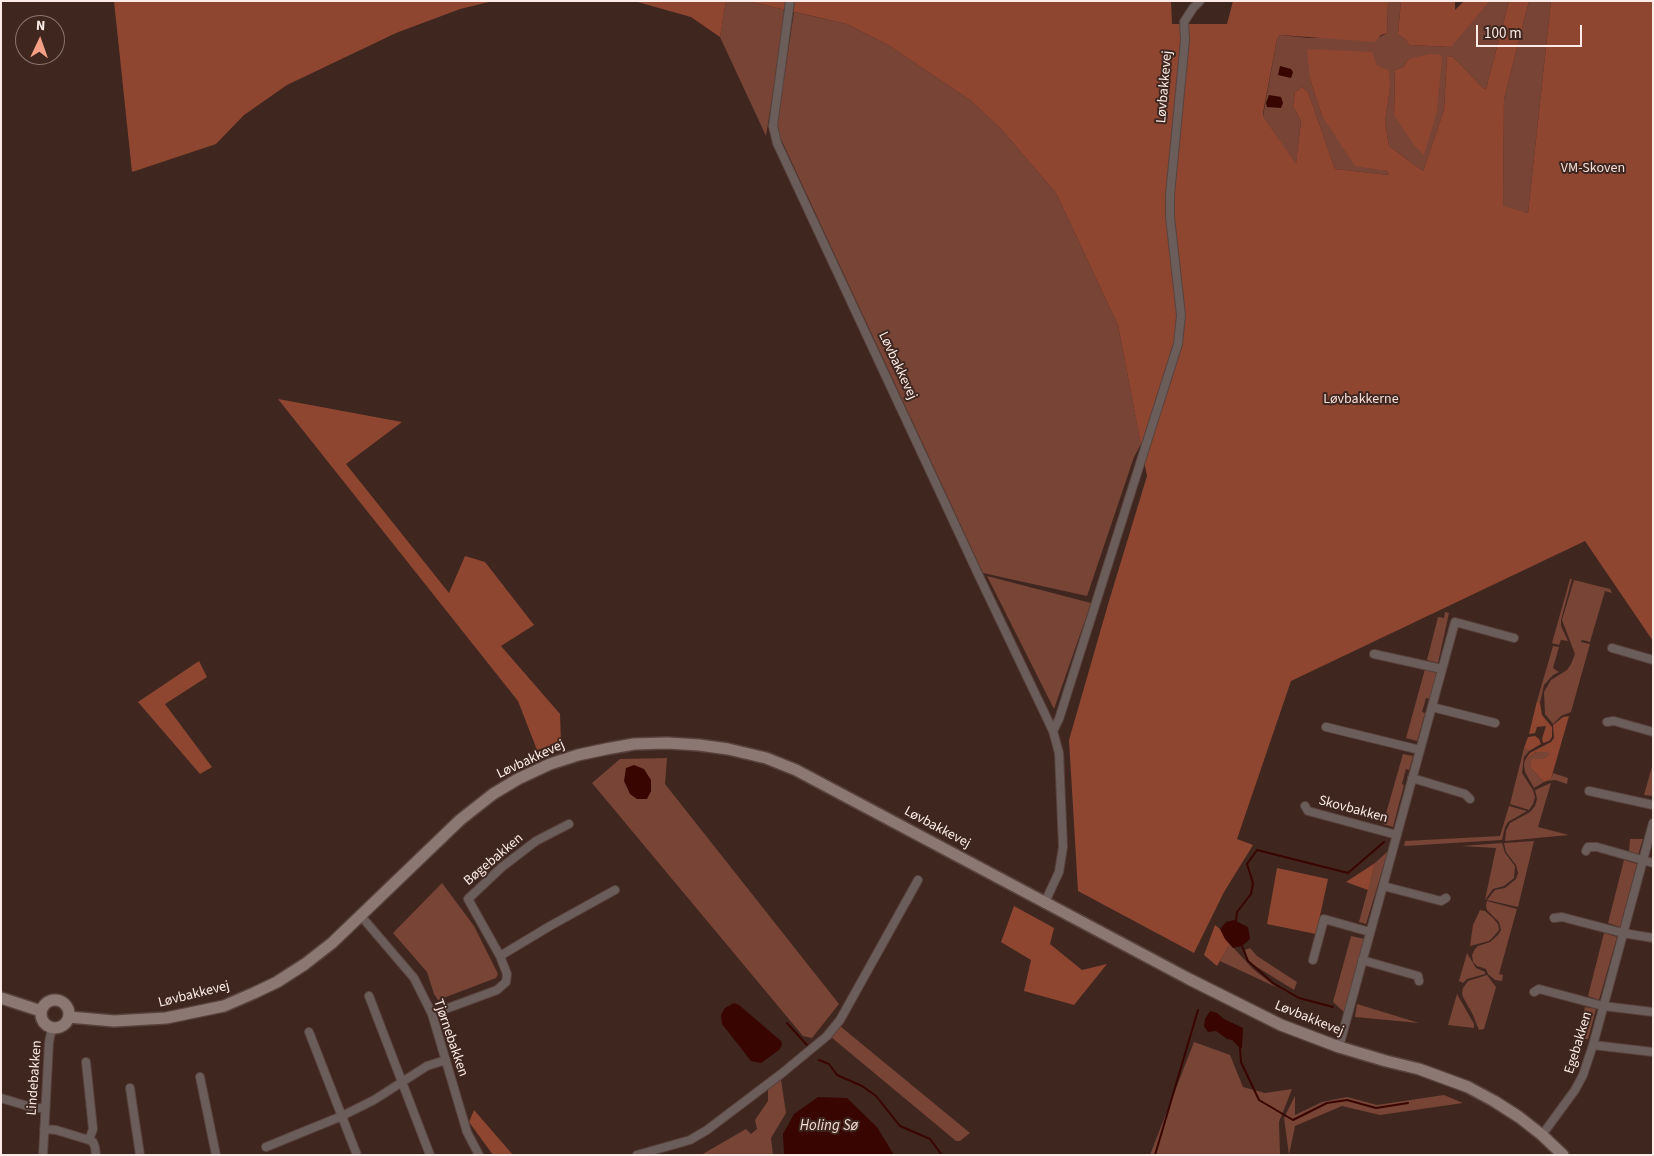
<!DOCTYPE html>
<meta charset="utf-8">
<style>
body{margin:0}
#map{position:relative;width:1654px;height:1156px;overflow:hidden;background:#3f2720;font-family:"Source Sans 3",sans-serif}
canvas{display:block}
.frame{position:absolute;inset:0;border:2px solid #fcebe6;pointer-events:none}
.north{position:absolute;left:15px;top:15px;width:50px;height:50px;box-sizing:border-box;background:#3f2720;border:1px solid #8b756f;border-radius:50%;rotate:3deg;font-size:14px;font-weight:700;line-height:20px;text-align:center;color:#fcebe6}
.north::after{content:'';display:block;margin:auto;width:18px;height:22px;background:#f49f86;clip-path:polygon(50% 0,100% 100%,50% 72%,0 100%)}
.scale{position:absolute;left:1476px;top:25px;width:106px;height:22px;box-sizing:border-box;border:2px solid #fcebe6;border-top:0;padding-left:6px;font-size:15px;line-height:18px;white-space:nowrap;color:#fcebe6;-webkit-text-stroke:4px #3f2720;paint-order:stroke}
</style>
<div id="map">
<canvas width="1654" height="1156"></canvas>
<div class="frame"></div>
<div class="north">N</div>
<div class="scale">100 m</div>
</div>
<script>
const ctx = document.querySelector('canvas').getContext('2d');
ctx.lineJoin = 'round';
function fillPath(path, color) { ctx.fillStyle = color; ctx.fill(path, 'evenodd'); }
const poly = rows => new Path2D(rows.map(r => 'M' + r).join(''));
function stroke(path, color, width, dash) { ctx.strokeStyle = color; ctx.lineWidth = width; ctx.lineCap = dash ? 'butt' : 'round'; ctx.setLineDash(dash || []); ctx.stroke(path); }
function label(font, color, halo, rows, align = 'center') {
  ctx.font = font + ' "Source Sans 3",sans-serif'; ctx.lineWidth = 4; ctx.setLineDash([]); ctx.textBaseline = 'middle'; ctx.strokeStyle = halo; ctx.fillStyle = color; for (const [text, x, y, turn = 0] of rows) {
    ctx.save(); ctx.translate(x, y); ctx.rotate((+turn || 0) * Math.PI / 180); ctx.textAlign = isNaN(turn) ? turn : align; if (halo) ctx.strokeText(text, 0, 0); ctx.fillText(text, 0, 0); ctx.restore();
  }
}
fillPath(poly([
 [726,1,747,1,786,10,766,136,720,37],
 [1388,1,1401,1,1398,34,1406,40,1409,45,1450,47,1490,1,1509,1,1486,89,1483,88,1453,57,1447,56,1444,110,1423,171,1389,146,1385,122,1390,88,1385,70,1377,65,1373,56,1310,79,1322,116,1383,170,1387,171,1389,175,1335,169,1308,92,1302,87,1295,92,1293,106,1301,121,1296,165,1263,116,1277,39,1280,35,1308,38,1378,38,1387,33],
 [1409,59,1394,115,1395,70,1403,67],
 [1529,1,1551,1,1528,213,1503,207,1504,99],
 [794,12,847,24,888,45,970,100,1001,129,1056,193,1118,325,1141,444,1134,457,1087,596,983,573,780,137,777,125],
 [987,576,1091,603,1054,709],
 [1570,579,1572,579,1561,620,1561,626,1568,641,1561,640,1559,645,1552,643],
 [1574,580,1610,589,1612,593,1605,591,1590,642,1582,640,1581,642,1590,644,1571,712,1561,716,1553,724,1545,714,1544,692,1551,680,1567,670,1571,664,1575,654,1562,620],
 [1445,612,1449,613,1438,663,1427,660,1438,617,1444,618],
 [1553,646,1559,647,1553,668,1559,672,1553,675,1544,685,1540,703,1537,701],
 [1425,669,1437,673,1431,699,1426,698,1422,712,1425,713,1417,741,1406,738],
 [1524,748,1529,751,1524,757,1522,773,1533,790,1535,797,1533,804,1529,810,1510,804],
 [1536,752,1546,752,1551,754,1530,767,1544,782,1534,788,1525,772,1524,765,1525,760],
 [1403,754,1413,756,1409,770,1406,769,1402,784,1404,785,1393,827,1383,824],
 [667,758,665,784,839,1004,812,1038,803,1036,592,783,620,759],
 [1653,763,1653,796,1644,795],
 [1553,773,1568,778,1567,784,1555,780,1547,781,1551,779],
 [1551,783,1538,827,1569,835,1505,841,1506,831,1510,823,1530,812,1535,806,1537,799,1535,790],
 [1509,806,1527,811,1508,822,1505,827,1502,840,1404,846,1405,841,1500,836],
 [1630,839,1643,839,1638,855,1629,852],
 [1534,841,1518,907,1487,900,1495,890,1505,888,1516,879,1518,873,1516,865,1506,852,1504,843],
 [1502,843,1505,853,1515,866,1514,878,1504,886,1493,889,1485,900,1496,848,1461,846],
 [1388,851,1366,924,1359,922,1375,863],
 [1624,860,1637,864,1620,927,1608,923],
 [442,883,474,926,498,974,496,978,438,1000,434,994,427,972,393,933],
 [1487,901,1517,909,1499,974,1503,975,1502,981,1495,980,1488,974,1486,969,1477,966,1473,962,1472,955,1475,949,1478,946,1490,942,1498,935,1501,930,1499,922,1487,910,1486,906],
 [1480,910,1485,911,1493,918,1498,924,1499,930,1493,937,1489,941,1470,946,1473,925],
 [1604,933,1617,937,1599,1000,1588,996],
 [1351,936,1365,939,1344,1012,1333,1002],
 [1230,944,1253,969,1276,987,1220,961],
 [1250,948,1257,956,1297,982,1294,990,1249,962,1245,950],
 [1467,953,1476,968,1485,972,1485,974,1467,979,1463,983,1459,981],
 [1487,975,1496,987,1484,1029,1479,1030,1473,1015,1463,997,1462,993,1463,988,1468,981],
 [1457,994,1474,1024,1474,1028,1448,1025],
 [1357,1004,1419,1023,1355,1017],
 [1585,1007,1596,1009,1588,1039,1578,1039],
 [840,1026,970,1133,960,1141,956,1141,831,1037],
 [1194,1042,1230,1055,1243,1087,1265,1093,1292,1089,1279,1122,1280,1155,1150,1155],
 [781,1080,786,1113,771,1138,773,1155,701,1155,746,1129,751,1134,757,1129,755,1120,768,1101,768,1089],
 [1444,1095,1463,1103,1380,1115,1342,1106,1295,1126,1289,1155,1284,1118,1295,1096,1295,1115,1322,1102,1347,1097,1377,1105]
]), '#774436');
fillPath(poly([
 [114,1,493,1,460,9,396,33,287,85,244,115,216,144,132,172],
 [634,1,726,1,720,37,691,17],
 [747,1,1171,1,1172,24,1227,24,1233,1,1388,1,1387,33,1381,35,1375,42,1280,35,1277,39,1263,113,1263,116,1296,164,1301,121,1293,106,1295,92,1302,87,1308,92,1335,169,1389,175,1387,171,1355,166,1322,116,1310,79,1307,50,1309,49,1372,52,1377,65,1389,71,1390,88,1385,122,1389,146,1423,171,1444,110,1447,56,1453,57,1483,88,1486,89,1509,1,1529,1,1504,99,1503,206,1528,213,1551,1,1653,1,1653,641,1585,541,1291,681,1237,839,1253,845,1224,892,1194,953,1078,891,1069,740,1109,601,1147,476,1118,325,1056,193,1001,129,970,100,888,45,847,24],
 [1401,1,1455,1,1455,10,1464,1,1490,1,1451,47,1409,45,1406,40,1398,34],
 [1430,54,1441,55,1442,59,1437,111,1424,155,1414,145,1394,115,1395,73,1395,70,1403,67,1409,59],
 [278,399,402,422,346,464,449,593,465,556,485,562,534,625,501,646,560,714,561,742,537,750,518,701],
 [199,661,207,677,165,704,212,767,200,774,138,702],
 [1537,701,1540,703,1542,715,1552,727,1552,737,1549,741,1543,743,1542,739,1546,726,1537,727,1535,733,1529,734],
 [1569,716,1551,779,1544,782,1530,767,1532,759,1543,759,1550,754,1546,752,1536,752,1525,760,1530,753,1551,742,1554,738,1553,725,1563,717],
 [1535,736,1539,739,1541,744,1529,751,1524,748,1528,737],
 [1375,863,1368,890,1346,882],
 [1277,868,1328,879,1316,934,1267,924],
 [1014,906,1054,928,1050,944,1082,970,1107,964,1074,1005,1024,991,1031,960,1001,942],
 [1215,925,1220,929,1230,944,1217,966,1204,955],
 [474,1110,513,1155,493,1155,469,1122]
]), '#8e4631');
fillPath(poly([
 [1280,66,1291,69,1293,72,1291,78,1278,75],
 [1269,95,1281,97,1283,103,1281,108,1267,107,1266,103],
 [634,765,644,769,651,780,651,791,647,799,637,799,630,794,624,781,626,768],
 [1234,920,1248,927,1250,939,1242,946,1233,948,1225,939,1220,929,1226,922],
 [734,1003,739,1005,781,1041,782,1045,779,1050,761,1063,751,1061,722,1024,721,1015,725,1008],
 [1210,1011,1217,1013,1224,1019,1243,1028,1242,1048,1240,1048,1232,1040,1227,1039,1216,1031,1208,1032,1204,1026,1205,1019],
 [818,1097,847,1098,877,1127,894,1155,784,1155,783,1134,794,1114]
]), '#380500');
stroke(poly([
 [1236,921,1237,912,1251,894,1253,883,1247,864,1257,850,1348,873,1384,842],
 [1242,946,1248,961,1273,983,1299,998,1333,1007],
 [787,1023,807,1045],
 [1240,1048,1241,1062,1259,1100,1293,1120,1327,1103,1347,1100,1376,1108,1408,1103],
 [819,1060,829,1064,837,1075,862,1086,876,1096,900,1126,930,1139,942,1155],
 [1155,1155,1198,1010]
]), '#380500', 2);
const street = poly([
 [790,1,773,126,777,143,978,574,1053,731,1059,753,1063,847,1059,872,1045,902],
 [1612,648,1653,660],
 [1374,654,1442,669],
 [1432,707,1495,723],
 [1607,722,1614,721,1653,732],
 [1326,727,1420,750],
 [1053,731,1059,719,1178,344,1181,315,1170,217,1170,195,1185,40,1184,22,1193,8,1200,1],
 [1412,778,1465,794,1470,799],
 [1589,791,1653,805],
 [1305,806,1308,811,1397,835],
 [1586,851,1588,847,1597,847,1653,863],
 [1383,886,1441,901,1446,898],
 [361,916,414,978,432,1014,467,1132,479,1155],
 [1554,918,1562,917,1623,933,1653,938],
 [500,956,550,926,615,890],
 [1313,960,1324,919,1370,932],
 [1362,960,1418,976,1419,981],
 [1534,992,1539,989,1603,1006,1653,1012],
 [369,996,430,1155],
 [432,1014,497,990,506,982,507,974,500,956,468,899,502,867,536,841,569,824],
 [309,1032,357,1155],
 [1593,1045,1653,1052],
 [1339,1047,1455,622,1514,638],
 [86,1062,93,1129,89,1140],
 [200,1077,216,1155],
 [130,1088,140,1155],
 [1,1098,34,1108,45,1108],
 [44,1129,56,1130,89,1140,93,1142,95,1147,96,1155],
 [1542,1135,1575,1090,1583,1075,1593,1045,1653,823],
 [266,1147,342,1116,374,1100,427,1066,446,1060],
 [43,1155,49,1042,52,1028],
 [637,1155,690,1140,707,1130,781,1074,827,1036,840,1020,918,880]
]);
const secondary = poly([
 [1,998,41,1011],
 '41 1014a14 14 0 1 1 28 0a14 14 0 1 1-28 0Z',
 [69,1017,114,1021,166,1018,224,1006,254,993,277,982,305,964,332,943,460,820,493,794,518,779,550,764,578,755,606,749,634,744,667,743,699,745,728,749,766,758,796,770,1189,979,1281,1025,1339,1047,1386,1061,1419,1069,1468,1087,1494,1101,1519,1117,1542,1135,1563,1155]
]);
stroke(street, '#59423c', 10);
stroke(secondary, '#59423c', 14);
stroke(street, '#6a5d5a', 8);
stroke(secondary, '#8c7872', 11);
label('14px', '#fcebe6', '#3f2720', [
 ["Løvbakkevej",1165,87,-85],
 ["Løvbakkevej",897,366,65],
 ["Løvbakkevej",531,760,-25],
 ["Skovbakken",1353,810,15],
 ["Løvbakkevej",937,828,28],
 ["Bøgebakken",494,860,-40],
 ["Løvbakkevej",194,995,-14],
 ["Løvbakkevej",1309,1019,22],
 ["Tjørnebakken",450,1038,71],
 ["Egebakken",1579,1043,-73],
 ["Lindebakken",35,1078,-86]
]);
label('14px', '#f4ded7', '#3f2720', [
 ["VM-Skoven",1593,169],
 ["Løvbakkerne",1361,400]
]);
label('italic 15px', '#f2dcd5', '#3f2720', [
 ["Holing Sø",829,1127]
]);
</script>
